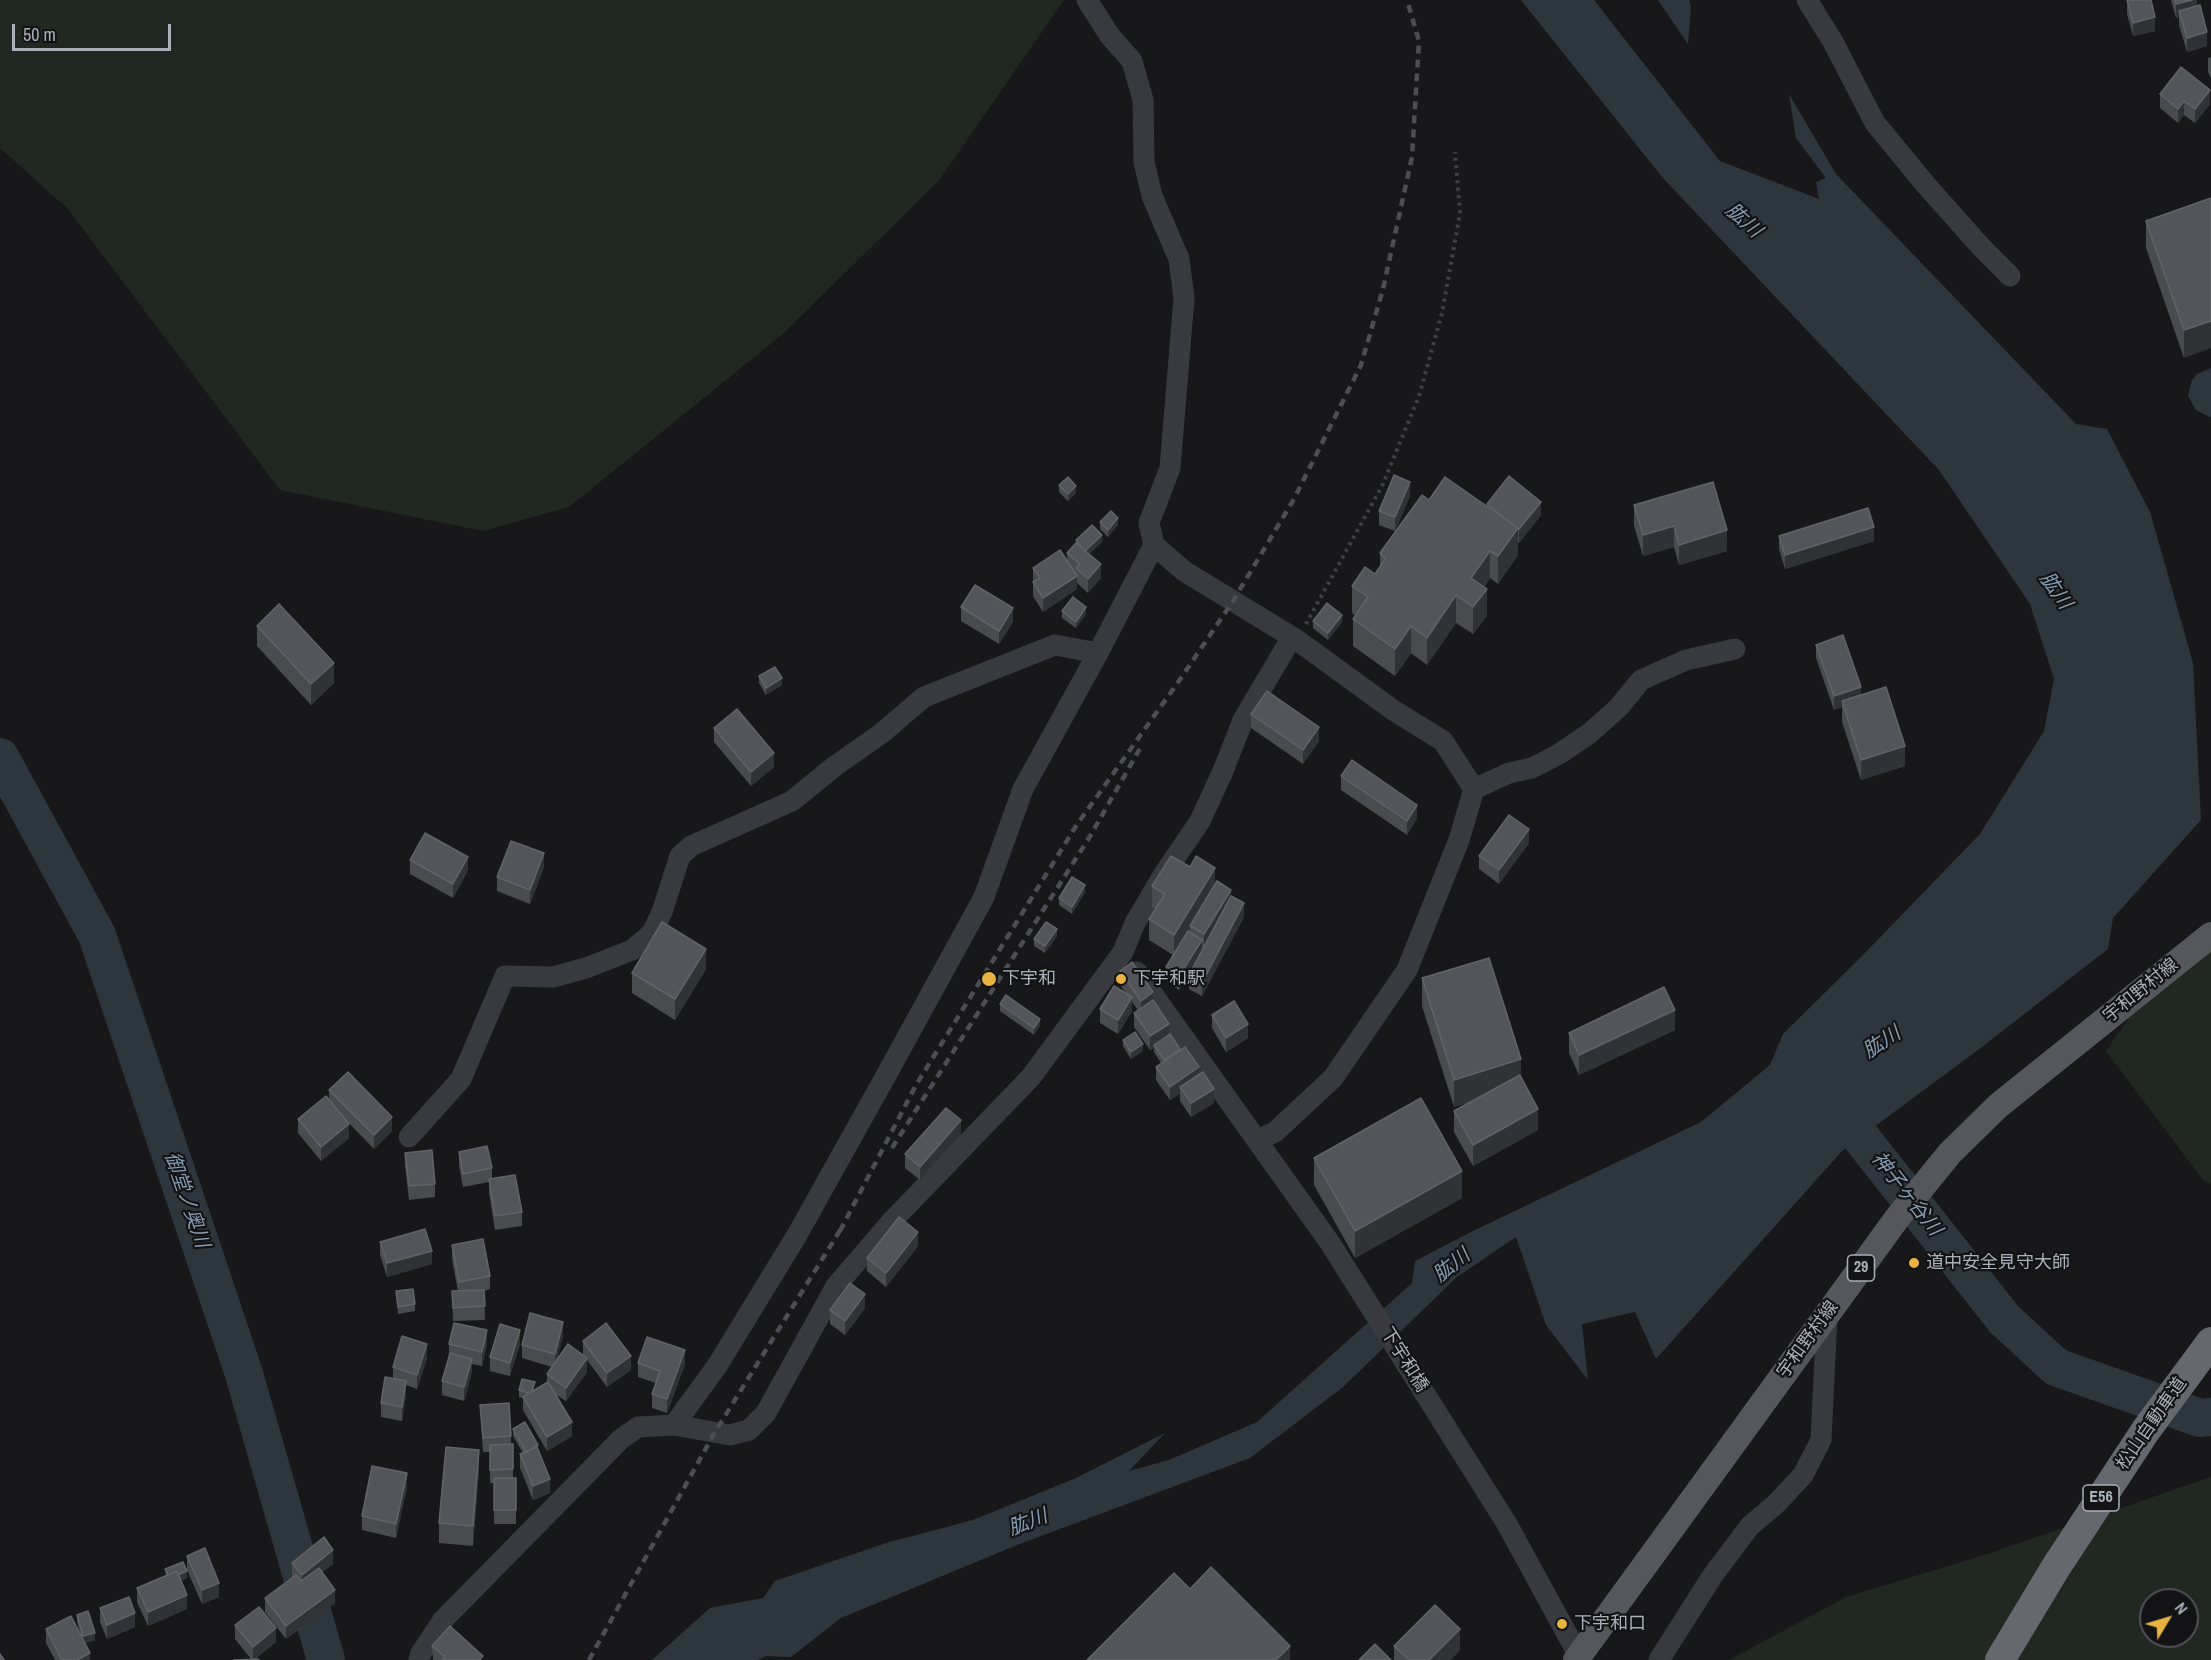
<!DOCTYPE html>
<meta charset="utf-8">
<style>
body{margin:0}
#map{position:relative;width:2211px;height:1660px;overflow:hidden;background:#18181a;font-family:"Archivo Narrow",sans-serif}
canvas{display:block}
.north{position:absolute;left:2139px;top:1588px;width:60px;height:60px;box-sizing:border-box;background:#131315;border:2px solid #505157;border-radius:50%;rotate:52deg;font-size:16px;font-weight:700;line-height:24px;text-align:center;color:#abafb9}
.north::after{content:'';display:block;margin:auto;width:21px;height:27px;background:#e9b341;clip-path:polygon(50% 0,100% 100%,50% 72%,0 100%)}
.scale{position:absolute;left:12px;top:24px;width:159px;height:27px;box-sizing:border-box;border:3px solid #abafb9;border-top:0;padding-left:8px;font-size:18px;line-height:21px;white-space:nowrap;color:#abafb9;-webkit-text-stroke:4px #131315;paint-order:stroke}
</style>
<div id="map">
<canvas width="2211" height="1660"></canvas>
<div class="north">N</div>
<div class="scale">50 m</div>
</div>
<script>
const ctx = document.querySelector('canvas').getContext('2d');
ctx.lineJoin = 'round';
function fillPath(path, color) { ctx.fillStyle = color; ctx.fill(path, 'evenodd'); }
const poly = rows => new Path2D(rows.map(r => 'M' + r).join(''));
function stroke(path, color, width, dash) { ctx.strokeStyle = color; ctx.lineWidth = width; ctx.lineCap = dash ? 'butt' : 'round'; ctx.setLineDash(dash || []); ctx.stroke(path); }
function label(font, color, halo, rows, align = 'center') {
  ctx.font = font + ' "Archivo Narrow","Noto Sans JP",sans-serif'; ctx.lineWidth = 4.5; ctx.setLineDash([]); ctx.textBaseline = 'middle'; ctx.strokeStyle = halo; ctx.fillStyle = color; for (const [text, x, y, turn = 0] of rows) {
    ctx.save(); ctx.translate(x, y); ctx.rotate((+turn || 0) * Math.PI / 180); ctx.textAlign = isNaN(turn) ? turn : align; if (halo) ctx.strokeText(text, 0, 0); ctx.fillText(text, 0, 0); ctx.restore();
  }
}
fillPath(poly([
 [0,0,1064,0,940,179,783,334,569,507,483,531,280,490,68,209,0,148],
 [2211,927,2211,1184,2203,1180,2106,1051,2172,956],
 [2211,1477,2211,1660,1729,1660,1846,1597,1984,1555],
 [2151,1600,2187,1600,2187,1636,2151,1636]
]), '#202821');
fillPath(poly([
 [1521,0,1594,0,1720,161,1819,199,1816,182,1826,178,1796,138,1789,94,1836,174,2076,424,2107,429,2150,512,2193,663,2201,820,2113,918,2108,949,1978,1050,1843,1150,1656,1359,1635,1312,1582,1324,1588,1380,1546,1325,1516,1237,1457,1277,1343,1387,1250,1458,1017,1545,841,1618,791,1657,766,1656,758,1660,652,1660,710,1608,763,1598,775,1581,886,1543,973,1520,1076,1478,1165,1433,1129,1471,1169,1460,1257,1422,1412,1283,1415,1261,1473,1231,1701,1122,1770,1065,1783,1034,1862,956,1980,834,2044,731,2054,679,2030,604,1939,470,1662,177],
 [1658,0,1689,0,1691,7,1688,44],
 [2211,368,2211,417,2210,417,2196,410,2188,396,2192,380,2197,374]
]), '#2e363d');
stroke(poly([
 [0,757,97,935,244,1374,326,1660],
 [1829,1097,2004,1319,2056,1367,2200,1418,2211,1417]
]), '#2e363d', 38);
stroke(poly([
 [1306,624,1383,484,1419,396,1442,313,1460,213,1455,152]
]), '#3f4146', 4, [3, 4.5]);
stroke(poly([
 [1087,0,1110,36,1132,61,1143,100,1144,162,1152,196,1179,259,1184,298,1170,468,1149,523,1154,545,1184,571,1297,640,1393,710,1443,741,1474,789,1459,840,1407,970,1333,1078,1275,1132,1258,1140],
 [1807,0,1832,40,1875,123,1926,185,1982,248,2010,276],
 [1474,789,1509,773,1532,768,1559,754,1590,733,1619,707,1641,680,1686,660,1735,649],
 [1137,972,1330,1243,1507,1524,1579,1656],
 [409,1137,461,1079,505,976,553,977,586,968,632,950,652,933,662,912,680,856,691,846,792,801,835,766,882,733,924,697,1055,645,1098,653],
 [674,1425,717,1366,797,1235,888,1072,984,897,1023,789,1098,653,1154,545],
 [419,1660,421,1653,443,1620,621,1439,638,1427,674,1425,730,1435,749,1430,766,1413,836,1286,891,1222,1031,1077,1123,952,1135,923,1162,877,1200,821,1223,771,1243,720,1292,637],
 [1659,1660,1713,1575,1750,1526,1777,1503,1803,1475,1821,1440,1827,1315]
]), '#393a3f', 21);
stroke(poly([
 [1576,1660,1898,1217,1950,1153,1998,1106,2211,935]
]), '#55575d', 26);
stroke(poly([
 [2000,1660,2056,1567,2146,1430,2211,1342]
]), '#65686f', 30);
stroke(poly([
 [892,1148,1089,838,1142,745],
 [840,1231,916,1085,1076,826,1181,678,1233,601,1294,499,1361,365,1383,289,1412,157,1419,41,1407,0],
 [589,1660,715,1432,844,1224]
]), '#4c4e53', 4.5, [8, 6]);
fillPath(poly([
 [2127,0,2155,31,2133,36,2127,14],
 [2171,0,2197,0,2197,6,2207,46,2187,52,2179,25,2179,17,2176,18],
 [2211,57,2211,78,2208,72,2208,58],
 [2160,94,2210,104,2195,123,2184,115,2178,123,2160,108],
 [2211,198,2184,358,2146,248,2146,221],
 [1059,485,1076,493,1068,501,1059,492],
 [1410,496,1395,531,1379,525,1379,511],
 [1429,500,1487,506,1487,504,1541,515,1519,543,1518,542,1518,555,1498,584,1490,578,1484,587,1487,616,1473,634,1456,623,1427,665,1411,653,1395,676,1353,646,1353,619,1355,615,1352,613,1352,586,1375,574,1380,566,1380,553],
 [1634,505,1727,551,1679,565,1674,547,1643,556,1634,526],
 [1100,522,1118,525,1108,537,1100,529],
 [1779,536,1874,541,1785,569,1779,549],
 [1076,540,1102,542,1089,554,1101,578,1088,593,1077,583,1077,589,1043,612,1033,596,1033,568,1067,561,1067,553,1076,543],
 [961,607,1013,622,999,644,961,621],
 [1062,611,1086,614,1076,628,1062,618],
 [1313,621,1342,622,1328,640,1313,628],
 [257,626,334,683,311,705,257,646],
 [1816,645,1861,695,1905,766,1861,780,1842,722,1842,707,1834,710,1816,658],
 [759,676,782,685,766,695,759,683],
 [1251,714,1319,741,1303,764,1251,728],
 [714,728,774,767,751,786,714,742],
 [1341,776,1417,818,1407,835,1341,790],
 [1529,843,1499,884,1479,869,1479,856],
 [410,860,468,870,453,898,410,874],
 [544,867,530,904,497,891,497,877],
 [1215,884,1231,896,1244,917,1202,996,1189,989,1189,975,1193,968,1179,990,1166,981,1166,967,1173,955,1149,940,1149,919,1156,909,1152,907,1152,886],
 [1085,892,1072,914,1059,905,1059,898],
 [1057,936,1045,953,1034,946,1034,939],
 [706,969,675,1020,632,993,632,973],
 [1120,971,1153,1001,1169,1035,1199,1075,1214,1103,1191,1117,1180,1101,1180,1094,1170,1100,1156,1080,1156,1067,1161,1063,1154,1052,1154,1048,1150,1050,1134,1027,1134,1013,1138,1010,1132,1002,1132,1011,1118,1034,1100,1023,1100,1009,1126,993,1120,985],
 [1422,978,1521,1078,1538,1130,1473,1166,1454,1132,1454,1111,1470,1102,1454,1107,1422,1006],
 [1000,1004,1040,1025,1034,1035,1000,1011],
 [1212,1015,1248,1038,1226,1052,1212,1028],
 [1675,1030,1579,1075,1569,1053,1569,1033],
 [1123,1040,1143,1051,1131,1059,1123,1046],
 [329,1090,392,1131,374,1149,344,1118,349,1138,321,1161,298,1133,298,1119,329,1101],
 [961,1134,920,1180,905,1168,905,1154],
 [459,1152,492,1168,492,1179,522,1212,522,1226,495,1230,489,1193,489,1182,463,1187,459,1166],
 [405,1153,435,1184,435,1197,409,1200,405,1166],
 [1314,1158,1462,1198,1355,1258,1314,1185],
 [380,1242,432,1264,387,1277,380,1255],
 [452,1245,490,1276,490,1289,484,1291,485,1320,453,1321,452,1291,458,1291,452,1259],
 [918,1246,886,1287,867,1271,867,1258],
 [396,1291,415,1304,415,1311,398,1314],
 [865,1308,845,1335,830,1324,830,1310],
 [563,1336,557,1359,583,1355,583,1341,631,1370,607,1387,587,1360,587,1372,566,1401,555,1394,572,1436,547,1451,523,1410,523,1398,519,1397,519,1390,534,1390,547,1382,547,1374,552,1367,522,1358,522,1345],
 [449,1344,487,1344,482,1366,472,1364,472,1372,464,1401,442,1395,442,1381,449,1358],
 [520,1344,510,1376,490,1371,490,1357],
 [427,1358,417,1389,406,1385,406,1395,402,1421,381,1417,381,1403,393,1379,393,1367],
 [638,1363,685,1364,667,1413,652,1408,652,1394,656,1383,638,1377],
 [480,1405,511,1436,511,1444,513,1444,513,1478,516,1478,516,1524,494,1524,494,1483,490,1483,490,1452,483,1452],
 [513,1429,550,1493,533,1500,520,1468,520,1454,523,1453,513,1436],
 [479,1470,473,1546,439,1543,439,1523],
 [407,1487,396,1538,362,1530,362,1516],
 [187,1556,219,1597,202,1604,187,1570],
 [292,1563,333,1564,322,1572,335,1603,286,1639,265,1612,265,1598,293,1578,292,1577],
 [165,1569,187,1578,181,1581,187,1609,148,1626,137,1602,137,1588,166,1576],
 [100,1608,135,1627,107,1639,100,1622],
 [77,1615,95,1640,85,1643,90,1660,55,1660,46,1643,46,1629,80,1634,77,1621],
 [235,1625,276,1642,255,1659,251,1659,235,1639],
 [432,1646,483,1660,433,1660],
 [1394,1646,1460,1650,1450,1660,1394,1660]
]), '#494b4f');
fillPath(poly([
 [2192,0,2197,0,2197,12,2179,11,2179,17,2176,18,2176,4],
 [2155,17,2155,31,2133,36,2133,23],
 [2207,32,2207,46,2187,52,2187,38],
 [2210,90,2210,104,2195,123,2195,109],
 [2184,101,2184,115,2178,123,2178,109],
 [2211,321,2211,348,2184,358,2184,330],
 [1410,482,1410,496,1395,531,1395,517],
 [1076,486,1076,493,1068,501,1068,494],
 [1541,502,1541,515,1519,543,1519,529],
 [1118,518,1118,525,1108,537,1108,530],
 [1674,526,1674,547,1643,556,1643,535],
 [1874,527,1874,541,1785,569,1785,555],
 [1518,528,1518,555,1498,584,1498,556],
 [1727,530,1727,551,1679,565,1679,545],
 [1102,535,1102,542,1085,557,1085,551],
 [1490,551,1490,578,1471,605,1471,578],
 [1101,564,1101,578,1088,593,1088,579],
 [1077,576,1077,589,1043,612,1043,598],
 [1487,589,1487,616,1473,634,1473,607],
 [1456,595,1456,623,1427,665,1427,638],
 [1086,607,1086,614,1076,628,1076,622],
 [1013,608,1013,622,999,644,999,631],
 [1342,615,1342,622,1328,640,1328,633],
 [1411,626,1411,653,1395,676,1395,649],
 [334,663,334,683,311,705,311,684],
 [782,678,782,685,766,695,766,688],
 [1861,687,1861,701,1842,701,1842,707,1834,710,1834,696],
 [1319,727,1319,741,1303,764,1303,750],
 [1905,746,1905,766,1861,780,1861,760],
 [774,753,774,767,751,786,751,772],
 [1417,805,1417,818,1407,835,1407,821],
 [1529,829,1529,843,1499,884,1499,870],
 [544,853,544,867,530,904,530,890],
 [468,857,468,870,453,898,453,884],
 [1215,868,1215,889,1190,926,1190,930,1174,956,1174,935],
 [1085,885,1085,892,1072,914,1072,907],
 [1231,890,1231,903,1204,948,1204,934],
 [1244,903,1244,917,1202,996,1202,983],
 [1057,929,1057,936,1045,953,1045,946],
 [1202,940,1202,953,1179,990,1179,976],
 [706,949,706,969,675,1020,675,999],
 [1153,992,1153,1006,1141,1015,1141,1001],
 [1132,997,1132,1011,1118,1034,1118,1020],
 [1675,1010,1675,1030,1579,1075,1579,1055],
 [1040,1019,1040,1025,1034,1035,1034,1028],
 [1169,1024,1169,1038,1154,1045,1154,1048,1150,1050,1150,1036],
 [1248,1024,1248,1038,1226,1052,1226,1038],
 [1143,1044,1143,1051,1131,1059,1131,1052],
 [1521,1059,1521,1086,1454,1107,1454,1080],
 [1199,1067,1199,1081,1180,1087,1180,1094,1170,1100,1170,1087],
 [1214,1089,1214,1103,1191,1117,1191,1103],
 [1538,1109,1538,1130,1473,1166,1473,1145],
 [392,1117,392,1131,374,1149,374,1135],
 [961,1120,961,1134,920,1180,920,1167],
 [349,1124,349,1138,321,1161,321,1147],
 [1462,1171,1462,1198,1355,1258,1355,1231],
 [918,1232,918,1246,886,1287,886,1273],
 [432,1251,432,1264,387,1277,387,1263],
 [865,1294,865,1308,845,1335,845,1321],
 [563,1322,563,1336,555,1367,555,1354],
 [487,1330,487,1344,482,1366,482,1352],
 [520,1330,520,1344,510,1376,510,1363],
 [427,1344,427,1358,417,1389,417,1375],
 [685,1350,685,1364,667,1413,667,1399],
 [631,1356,631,1370,607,1387,607,1373],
 [587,1358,587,1372,566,1401,566,1388],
 [472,1359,472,1372,464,1401,464,1387],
 [406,1381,406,1395,402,1421,402,1407],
 [572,1422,572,1436,547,1451,547,1437],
 [479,1450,479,1470,473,1546,473,1526],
 [407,1473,407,1487,396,1538,396,1524],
 [550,1479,550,1493,533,1500,533,1486],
 [333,1550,333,1564,302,1589,302,1575],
 [187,1571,187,1578,170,1585,170,1578],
 [219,1583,219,1597,202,1604,202,1590],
 [335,1590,335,1603,286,1639,286,1626],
 [187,1595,187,1609,148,1626,148,1612],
 [135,1613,135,1627,107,1639,107,1625],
 [276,1628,276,1642,253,1660,253,1647],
 [1460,1629,1460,1650,1450,1660,1429,1660],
 [95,1633,95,1640,83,1643,83,1636],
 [1290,1646,1290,1660,1276,1660],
 [90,1653,90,1660,77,1660]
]), '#313235');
const building = poly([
 [2127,0,2151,0,2155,17,2133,23,2127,0],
 [2175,0,2192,0,2176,4,2175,0],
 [2200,5,2207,32,2187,38,2179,11,2200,5],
 [2181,67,2210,90,2195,109,2184,101,2178,109,2160,94,2181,67],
 [2211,198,2211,321,2184,330,2146,221,2211,198],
 [1394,475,1410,482,1395,517,1379,511,1394,475],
 [1509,476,1541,502,1519,529,1487,504,1509,476],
 [1068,477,1076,486,1068,494,1059,485,1068,477],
 [1445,477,1518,528,1498,556,1490,551,1471,578,1487,589,1473,607,1456,595,1427,638,1411,626,1395,649,1353,619,1368,597,1352,586,1365,567,1375,574,1385,559,1380,553,1422,495,1429,500,1445,477],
 [1713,482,1727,530,1679,545,1674,526,1643,535,1634,505,1713,482],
 [1868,508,1874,527,1785,555,1779,536,1868,508],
 [1111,511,1118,518,1108,530,1100,522,1111,511],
 [1092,525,1102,535,1085,551,1076,540,1092,525],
 [1076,543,1101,564,1088,579,1076,568,1080,564,1067,553,1076,543],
 [1060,550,1077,576,1043,598,1033,582,1040,578,1033,568,1060,550],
 [975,585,1013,608,999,631,961,607,975,585],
 [1073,597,1086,607,1076,622,1062,611,1073,597],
 [1327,603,1342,615,1328,633,1313,621,1327,603],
 [279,604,334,663,311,684,257,626,279,604],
 [1843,635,1861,687,1834,696,1816,645,1843,635],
 [775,667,782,678,766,688,759,676,775,667],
 [1886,687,1905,746,1861,760,1842,701,1886,687],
 [1267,691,1319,727,1303,750,1251,714,1267,691],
 [737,709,774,753,751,772,714,728,737,709],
 [1352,760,1417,805,1407,821,1341,776,1352,760],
 [1509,815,1529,829,1499,870,1479,856,1509,815],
 [425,833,468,857,453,884,410,860,425,833],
 [511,841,544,853,530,890,497,877,511,841],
 [1171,856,1190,867,1196,856,1215,868,1174,935,1149,919,1165,894,1152,886,1171,856],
 [1072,877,1085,885,1072,907,1059,898,1072,877],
 [1217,881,1231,890,1204,934,1190,926,1217,881],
 [1231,896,1244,903,1202,983,1189,975,1231,896],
 [662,922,706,949,675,999,632,973,662,922],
 [1046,922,1057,929,1045,946,1034,939,1046,922],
 [1188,931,1202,940,1179,976,1166,967,1188,931],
 [1489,958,1521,1059,1454,1080,1422,978,1489,958],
 [1132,962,1153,992,1141,1001,1120,971,1132,962],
 [1114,986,1132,997,1118,1020,1100,1009,1114,986],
 [1664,987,1675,1010,1579,1055,1569,1033,1664,987],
 [1006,995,1040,1019,1034,1028,1000,1004,1006,995],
 [1153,1000,1169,1024,1150,1036,1134,1013,1153,1000],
 [1234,1001,1248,1024,1226,1038,1212,1015,1234,1001],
 [1135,1032,1143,1044,1131,1052,1123,1040,1135,1032],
 [1170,1034,1180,1049,1164,1060,1154,1045,1170,1034],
 [1185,1047,1199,1067,1170,1087,1156,1067,1185,1047],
 [348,1072,392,1117,374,1135,329,1090,348,1072],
 [1203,1072,1214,1089,1191,1103,1180,1087,1203,1072],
 [1520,1075,1538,1109,1473,1145,1454,1111,1520,1075],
 [326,1096,349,1124,321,1147,298,1119,326,1096],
 [1421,1098,1462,1171,1355,1231,1314,1158,1421,1098],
 [946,1108,961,1120,920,1167,905,1154,946,1108],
 [487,1146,492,1168,463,1174,459,1152,487,1146],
 [432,1150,435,1184,409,1186,405,1153,432,1150],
 [515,1175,522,1212,495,1216,489,1179,515,1175],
 [899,1217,918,1232,886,1273,867,1258,899,1217],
 [425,1229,432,1251,387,1263,380,1242,425,1229],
 [483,1239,490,1276,459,1282,452,1245,483,1239],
 [850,1283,865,1294,845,1321,830,1310,850,1283],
 [413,1289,415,1304,398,1307,396,1291,413,1289],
 [484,1290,485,1306,453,1308,452,1291,484,1290],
 [530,1313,563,1322,555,1354,522,1345,530,1313],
 [454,1323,487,1330,482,1352,449,1344,454,1323],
 [606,1323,631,1356,607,1373,583,1341,606,1323],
 [500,1324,520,1330,510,1363,490,1357,500,1324],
 [402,1336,427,1344,417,1375,393,1367,402,1336],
 [647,1337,685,1350,667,1399,652,1394,660,1371,638,1363,647,1337],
 [568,1344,587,1358,566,1388,547,1374,568,1344],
 [450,1353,472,1359,464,1387,442,1381,450,1353],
 [385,1377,406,1381,402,1407,381,1403,385,1377],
 [522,1379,535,1382,532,1391,528,1393,519,1390,522,1379],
 [548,1382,572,1422,547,1437,523,1397,548,1382],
 [509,1403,511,1436,483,1438,480,1405,509,1403],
 [525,1422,538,1445,526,1452,513,1429,525,1422],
 [513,1444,513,1469,490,1470,490,1445,513,1444],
 [446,1447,479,1450,473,1526,439,1523,446,1447],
 [537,1447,550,1479,533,1486,520,1454,537,1447],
 [372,1466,407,1473,396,1524,362,1516,372,1466],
 [494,1478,516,1478,516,1510,494,1510,494,1478],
 [324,1537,333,1550,302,1575,292,1563,324,1537],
 [205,1548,219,1583,202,1590,187,1556,205,1548],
 [183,1562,187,1571,178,1575,177,1571,168,1575,165,1569,183,1562],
 [1211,1567,1290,1646,1276,1660,1087,1660,1174,1573,1190,1589,1211,1567],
 [319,1568,335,1590,286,1626,265,1598,296,1575,301,1581,319,1568],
 [177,1571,187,1595,148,1612,137,1588,177,1571],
 [129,1597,135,1613,107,1625,100,1608,129,1597],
 [1435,1605,1460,1629,1429,1660,1409,1660,1394,1646,1435,1605],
 [259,1607,276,1628,253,1647,235,1625,259,1607],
 [88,1611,95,1633,83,1636,77,1615,88,1611],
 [71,1616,90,1653,77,1660,62,1660,46,1629,71,1616],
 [450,1626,483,1656,479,1660,442,1660,445,1657,432,1646,450,1626],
 [1375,1644,1391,1660,1359,1660,1375,1644],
 [0,1654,4,1660,0,1660,0,1654],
 [258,1659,259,1660,234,1660,258,1659]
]);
fillPath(building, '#54555a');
stroke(building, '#626369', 1.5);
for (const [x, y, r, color] of [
 [989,979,8,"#e9b341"],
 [1121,979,6,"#e9b341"],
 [1914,1263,6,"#e9b341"],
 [1562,1624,6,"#e9b341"]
]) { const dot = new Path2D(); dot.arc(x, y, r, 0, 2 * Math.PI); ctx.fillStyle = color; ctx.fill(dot); stroke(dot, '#131315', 2); }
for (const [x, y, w] of [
 [1861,1268,27],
 [2101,1498,36]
]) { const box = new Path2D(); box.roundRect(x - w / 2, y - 13, w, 26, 4.5); ctx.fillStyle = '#131315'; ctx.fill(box); stroke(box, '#abafb9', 1.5); }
label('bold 16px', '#abafb9', null, [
 ["29",1861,1268],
 ["E56",2101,1498]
]);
label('18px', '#abafb9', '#131315', [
 ["下宇和",1002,979],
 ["下宇和駅",1133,979],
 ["道中安全見守大師",1926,1263],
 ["下宇和口",1574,1624]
], 'left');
label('18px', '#abafb9', '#131315', [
 ["宇和野村線",2141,991,-39],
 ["宇和野村線",1808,1340,-54],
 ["下宇和橋",1404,1360,58],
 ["松山自動車道",2152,1424,-55]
]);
label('italic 20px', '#849cb2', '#131315', [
 ["肱川",1743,221,42],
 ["肱川",2055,591,55],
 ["肱川",1882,1043,-33],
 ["神子ヶ谷川",1906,1194,52],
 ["御堂ノ奥川",186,1200,71],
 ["肱川",1452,1266,-39],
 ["肱川",1028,1523,-21]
]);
</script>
